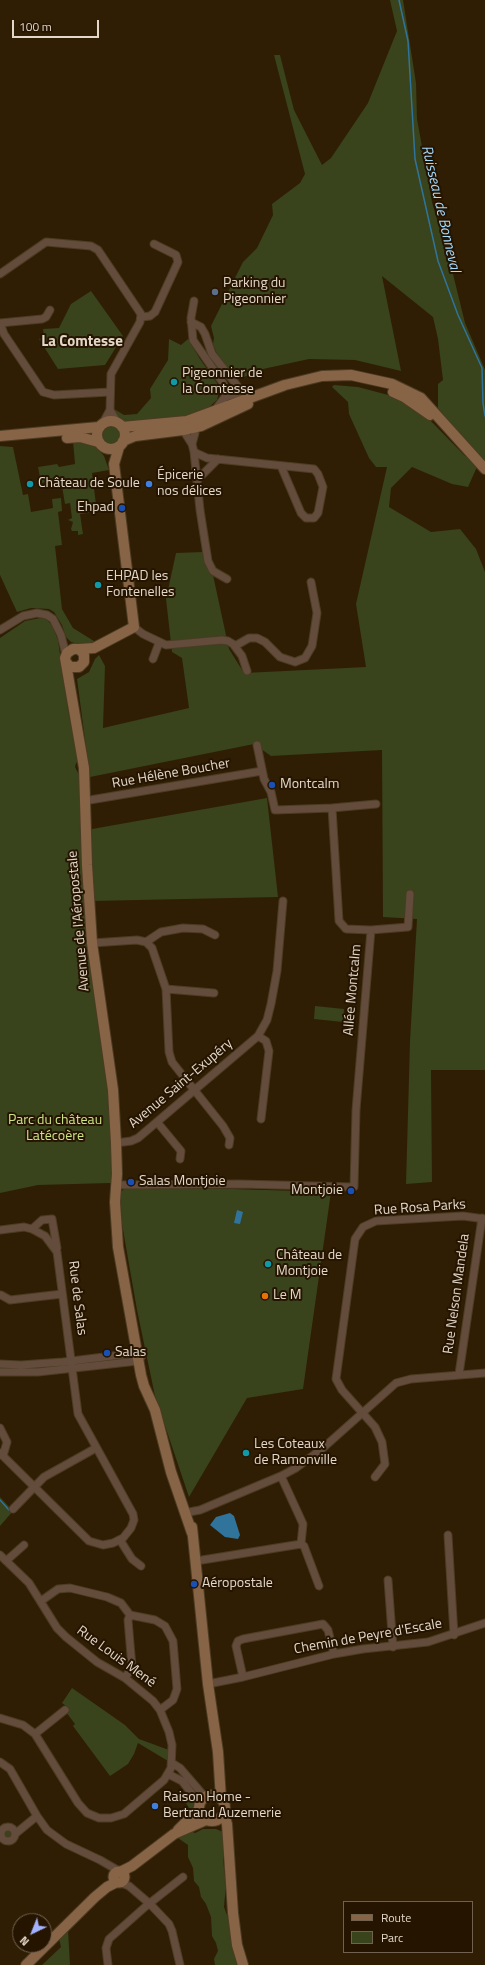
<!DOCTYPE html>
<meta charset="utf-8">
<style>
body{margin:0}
#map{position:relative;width:485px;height:1965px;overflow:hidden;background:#2f1e03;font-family:"Titillium Web",sans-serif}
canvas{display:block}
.legend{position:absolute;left:343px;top:1901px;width:130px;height:52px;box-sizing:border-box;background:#251400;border:1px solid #716250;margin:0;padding:5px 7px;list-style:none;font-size:12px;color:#e2d7c8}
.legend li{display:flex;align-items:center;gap:8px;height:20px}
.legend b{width:20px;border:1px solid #716250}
.north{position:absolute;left:12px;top:1913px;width:40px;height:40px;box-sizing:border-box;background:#251400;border:1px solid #716250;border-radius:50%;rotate:223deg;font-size:11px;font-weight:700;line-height:16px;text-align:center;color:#e2d7c8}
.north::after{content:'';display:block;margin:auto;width:14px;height:18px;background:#a3b2fd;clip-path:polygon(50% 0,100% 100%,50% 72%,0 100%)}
.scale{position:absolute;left:12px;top:20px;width:87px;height:18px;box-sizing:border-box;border:2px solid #e2d7c8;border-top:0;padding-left:5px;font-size:12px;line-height:14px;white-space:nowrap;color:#e2d7c8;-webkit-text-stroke:3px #251400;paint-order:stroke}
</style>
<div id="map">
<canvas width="485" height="1965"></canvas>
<ul class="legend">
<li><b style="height:5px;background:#886447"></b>Route</li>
<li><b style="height:11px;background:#39431c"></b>Parc</li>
</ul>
<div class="north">N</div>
<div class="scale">100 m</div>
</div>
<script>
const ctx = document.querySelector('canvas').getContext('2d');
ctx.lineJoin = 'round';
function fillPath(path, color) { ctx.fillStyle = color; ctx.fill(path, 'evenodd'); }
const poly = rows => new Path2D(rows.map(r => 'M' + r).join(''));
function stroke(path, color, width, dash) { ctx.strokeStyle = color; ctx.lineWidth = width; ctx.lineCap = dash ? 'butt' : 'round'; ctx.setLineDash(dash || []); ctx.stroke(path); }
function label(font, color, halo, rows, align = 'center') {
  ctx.font = font + ' "Titillium Web",sans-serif'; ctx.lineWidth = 4; ctx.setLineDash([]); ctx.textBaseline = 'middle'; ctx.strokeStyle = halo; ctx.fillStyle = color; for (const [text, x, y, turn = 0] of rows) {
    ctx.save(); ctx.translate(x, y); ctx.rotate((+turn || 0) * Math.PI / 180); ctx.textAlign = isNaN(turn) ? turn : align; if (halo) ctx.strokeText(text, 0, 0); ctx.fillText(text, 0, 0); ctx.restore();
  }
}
fillPath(poly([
 [390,0,403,0,416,83,417,119,432,202,453,274,465,323,485,370,485,462,481,458,468,487,452,484,412,467,391,488,389,507,431,532,460,529,476,549,485,572,485,1070,431,1070,432,1182,406,1184,410,1041,417,919,383,917,382,750,271,756,254,744,90,777,77,679,89,672,95,659,99,655,105,666,103,728,189,708,182,658,172,652,166,599,176,553,203,552,213,575,229,649,244,673,366,667,356,604,387,467,376,467,369,458,349,414,348,402,332,387,334,385,358,387,392,396,427,417,465,456,481,458,438,410,438,384,443,380,438,339,433,317,382,276,401,371,355,360,309,359,263,369,237,380,217,354,213,344,214,338,211,326,243,262,257,248,273,215,272,204,300,183,305,174,274,55,280,55,294,110,322,165,331,158,368,103,397,31],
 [91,291,123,336,105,365,58,369,39,339,44,336,43,329,59,328,71,304],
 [169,339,181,345,188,339,200,359,217,383,219,391,217,400,208,408,178,418,123,422,117,417,114,409,124,415,137,414,151,398,150,389,168,360],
 '102 435a9 9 0 1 1 18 0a9 9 0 1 1-18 0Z',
 [73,441,84,442,95,446,104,456,109,470,92,473,97,512,80,514,83,534,78,535,78,531,72,531,71,529,73,522,68,520,72,518,70,503,65,504,61,480,41,483,38,467,57,464,59,467,75,464],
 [0,446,13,447,23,495,28,494,31,512,53,508,52,499,61,498,62,511,58,512,62,545,55,546,62,609,73,628,94,641,93,643,85,646,71,642,66,637,62,625,54,612,49,609,31,608,17,612,0,575],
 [40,618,46,619,52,625,58,640,68,710,79,762,76,763,75,767,80,777,80,817,87,943,110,1107,112,1175,111,1183,38,1185,0,1193,0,638,25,621],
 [267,798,278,897,92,901,92,829],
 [315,1006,344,1009,343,1022,314,1019],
 [124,1189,233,1189,331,1192,303,1389,247,1398,189,1497,155,1396,137,1310,122,1224,120,1193],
 [0,1497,13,1511,0,1526],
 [72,1688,125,1725,139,1739,169,1750,168,1761,138,1743,134,1754,128,1764,110,1776,73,1726,75,1724,66,1712,65,1709,66,1706,62,1703],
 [189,1793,195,1802,191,1811,184,1800],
 [203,1829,216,1829,223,1832,223,1860,226,1885,224,1907,229,1920,240,1965,215,1965,214,1959,218,1951,216,1943,212,1936,211,1917,206,1904,201,1897,199,1887,194,1881,193,1868,188,1857,188,1845,178,1838,180,1834,189,1830,195,1833],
 '3.5 1834a4.5 4.5 0 1 1 9 0a4.5 4.5 0 1 1-9 0Z',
 [68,1929,70,1965,42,1965,61,1947,59,1939]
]), '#39431c');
fillPath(poly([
 [237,1210,243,1212,240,1224,234,1223],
 [230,1513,234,1516,240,1535,238,1539,225,1537,210,1525,216,1517]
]), '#30749c');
stroke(poly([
 [399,0,408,41,415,159,438,261,458,315,482,368,483,403,485,416],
 [0,1500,9,1510]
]), '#30749c', 1.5);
const street = poly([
 [0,274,46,242,91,246,98,250,141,314,140,322,111,374,110,410,117,422],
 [194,301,191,318,193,340,223,383,226,391,225,397,215,410],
 [142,317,150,316,155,312,178,262,176,255,154,244],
 [191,322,201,327,205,334,212,354,243,393,246,402],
 [0,323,4,334,43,392,54,395,110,392],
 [0,323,42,319,46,317,50,310],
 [225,397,237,394,237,387],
 [103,423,110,410],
 [190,424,195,433,192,444],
 [185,426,183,430,192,444,194,452,200,510,208,561,213,571,227,579],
 [194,452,207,458,314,469,318,474,323,487,318,513,314,518,306,518,301,513,281,466],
 [197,480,218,459],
 [134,627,143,634,166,645,222,640,228,641,233,644,242,656,247,671],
 [0,630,23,616,37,613,47,615,53,619,61,635,66,655],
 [235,646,249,638,257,638,265,642,280,657,295,662,305,658,312,646,317,613,311,582],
 [153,659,159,643],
 [84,801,262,771],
 [332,808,376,804],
 [371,930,408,927,410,894],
 [146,942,161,932,183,928,203,929,215,935],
 [92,943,137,940,146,942,152,948,166,989,169,1052,172,1062,223,1126,230,1138,229,1145],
 [166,989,214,993],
 [258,1036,266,1041,269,1051,261,1119],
 [157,1122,181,1151,180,1159],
 [116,1143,131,1141,138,1138,258,1036,267,1020,271,1004,277,971,283,901],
 [116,1185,240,1184,354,1187,356,1110,371,930,346,929,339,921,332,808,275,810,271,792,264,779,257,745],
 [32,1229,42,1220,52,1219,57,1248],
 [0,1230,24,1227,32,1229,45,1236,57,1252,78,1414,133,1514,134,1520,131,1528,123,1538,113,1543,103,1545,89,1541,0,1453],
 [1,1295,10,1300,62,1294],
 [0,1364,21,1365,63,1362,137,1353,142,1356,138,1361,38,1372,0,1372],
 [459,1374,482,1218],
 [0,1428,7,1442,3,1456],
 [281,1476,303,1524,301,1544],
 [375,1477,385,1464,382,1442,375,1427,342,1390,336,1379,355,1239,363,1227,376,1221,463,1216,485,1219],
 [13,1509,44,1477,96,1448],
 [184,1513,200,1510,281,1476,296,1468,323,1448,396,1383,411,1379,485,1373],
 [448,1535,454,1635],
 [120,1540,132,1559,141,1566],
 [301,1544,304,1546,319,1586],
 [0,1555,29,1583,57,1628,66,1637,97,1662,125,1678,153,1701,160,1710,169,1732,172,1745,171,1768,164,1780,124,1814,111,1818,99,1818,87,1813,78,1803,35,1734,23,1725,0,1718],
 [6,1561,24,1545],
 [196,1561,301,1544],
 [388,1580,393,1647],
 [41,1601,58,1589,70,1588,107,1597,121,1603,130,1615,128,1620,132,1667,125,1678],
 [130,1615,155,1620,165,1626,173,1641,177,1689,173,1700,160,1710],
 [243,1677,236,1646,238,1641,243,1639,323,1624,328,1630,334,1654],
 [208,1684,243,1677,334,1654,363,1649,428,1642,485,1623],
 [35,1734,65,1710],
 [0,1762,10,1769,37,1816,47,1830,66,1844,100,1860,119,1871],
 [172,1763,180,1768,205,1797],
 [168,1774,182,1781,200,1804],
 '1 1834a7 7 0 1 1 14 0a7 7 0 1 1-14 0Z',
 [15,1834,37,1816],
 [121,1883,129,1886,150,1904,169,1924,172,1931,180,1965],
 [108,1965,106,1948,109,1939,145,1907,183,1877]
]);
const secondary = poly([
 [393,392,404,397,430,415],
 '97 435a14 14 0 1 1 28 0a14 14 0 1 1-28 0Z',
 [122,427,187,421,285,385,322,376,351,375,392,384,421,398,485,469],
 [0,436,99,427],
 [67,438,80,437,98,442],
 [123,441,135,436,183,430,201,426,248,404],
 [79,649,94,648,134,627,114,464,119,447],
 [66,662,70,667,79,667,84,662,84,654,79,649,73,649,67,653,65,658,84,768,87,865,92,943,113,1090,116,1143,117,1174,115,1202,118,1247,141,1375,144,1386,155,1410,171,1472,192,1533],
 [192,1527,208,1684,218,1752,221,1799],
 '199 1808a13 13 0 1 1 26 0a13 13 0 1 1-26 0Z',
 [224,1813,227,1824,233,1913,237,1945,243,1965],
 [178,1830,199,1809],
 '113.5 1877a5.5 5.5 0 1 1 11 0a5.5 5.5 0 1 1-11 0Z',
 [120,1872,132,1866,174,1834,206,1820],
 [26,1965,95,1897,107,1887,117,1882]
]);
stroke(street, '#4c3c23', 9);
stroke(secondary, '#4c3c23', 12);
stroke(street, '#634c3b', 7);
stroke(secondary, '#886447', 10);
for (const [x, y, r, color] of [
 [215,292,4,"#5c6f8a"],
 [174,382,4,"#0f9aa8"],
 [30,484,4,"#0f9aa8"],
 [149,484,4,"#3f7fe0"],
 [122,508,4,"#1a4fb4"],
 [98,585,4,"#0f9aa8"],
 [272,785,4,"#1a4fb4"],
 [131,1182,4,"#1a4fb4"],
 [351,1191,4,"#1a4fb4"],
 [268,1264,4,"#0f9aa8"],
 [265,1296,4,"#e8710a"],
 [107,1353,4,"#1a4fb4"],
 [246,1453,4,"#0f9aa8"],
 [194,1584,4,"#1a4fb4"],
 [155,1806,4,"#3f7fe0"]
]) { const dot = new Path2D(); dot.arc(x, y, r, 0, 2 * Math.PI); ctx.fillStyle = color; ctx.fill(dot); stroke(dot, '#251400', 1.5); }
label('14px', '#e2d7c8', '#251400', [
 ["Parking du",223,284],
 ["Pigeonnier",223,300],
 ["Pigeonnier de",182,374],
 ["la Comtesse",182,390],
 ["Épicerie",157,476],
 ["nos délices",157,492],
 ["Château de Soule",38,484],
 ["Ehpad",114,508,"right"],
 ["EHPAD les",106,577],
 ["Fontenelles",106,593],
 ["Montcalm",280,785],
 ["Salas Montjoie",139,1182],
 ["Montjoie",343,1191,"right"],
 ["Château de",276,1256],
 ["Montjoie",276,1272],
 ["Le M",273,1296],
 ["Salas",115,1353],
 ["Les Coteaux",254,1445],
 ["de Ramonville",254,1461],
 ["Aéropostale",202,1584],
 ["Raison Home -",163,1798],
 ["Bertrand Auzemerie",163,1814]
], 'left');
label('14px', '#e2d7c8', '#251400', [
 ["Rue Hélène Boucher",171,774,-10],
 ["Avenue de l'Aéropostale",79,921,-95],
 ["Allée Montcalm",353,990,-85],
 ["Avenue Saint-Exupéry",181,1084,-40],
 ["Rue Rosa Parks",420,1208,-4],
 ["Rue Nelson Mandela",457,1294,-82],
 ["Rue de Salas",77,1298,83],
 ["Chemin de Peyre d'Escale",368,1637,-10],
 ["Rue Louis Mené",116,1657,36]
]);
label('14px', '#cbe486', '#251400', [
 ["Parc du château",55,1121],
 ["Latécoère",55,1137]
]);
label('italic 15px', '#a5dafd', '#251400', [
 ["Ruisseau de Bonneval",440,209,77]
]);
label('bold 15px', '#e2d7c8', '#251400', [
 ["La Comtesse",82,342]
]);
</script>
